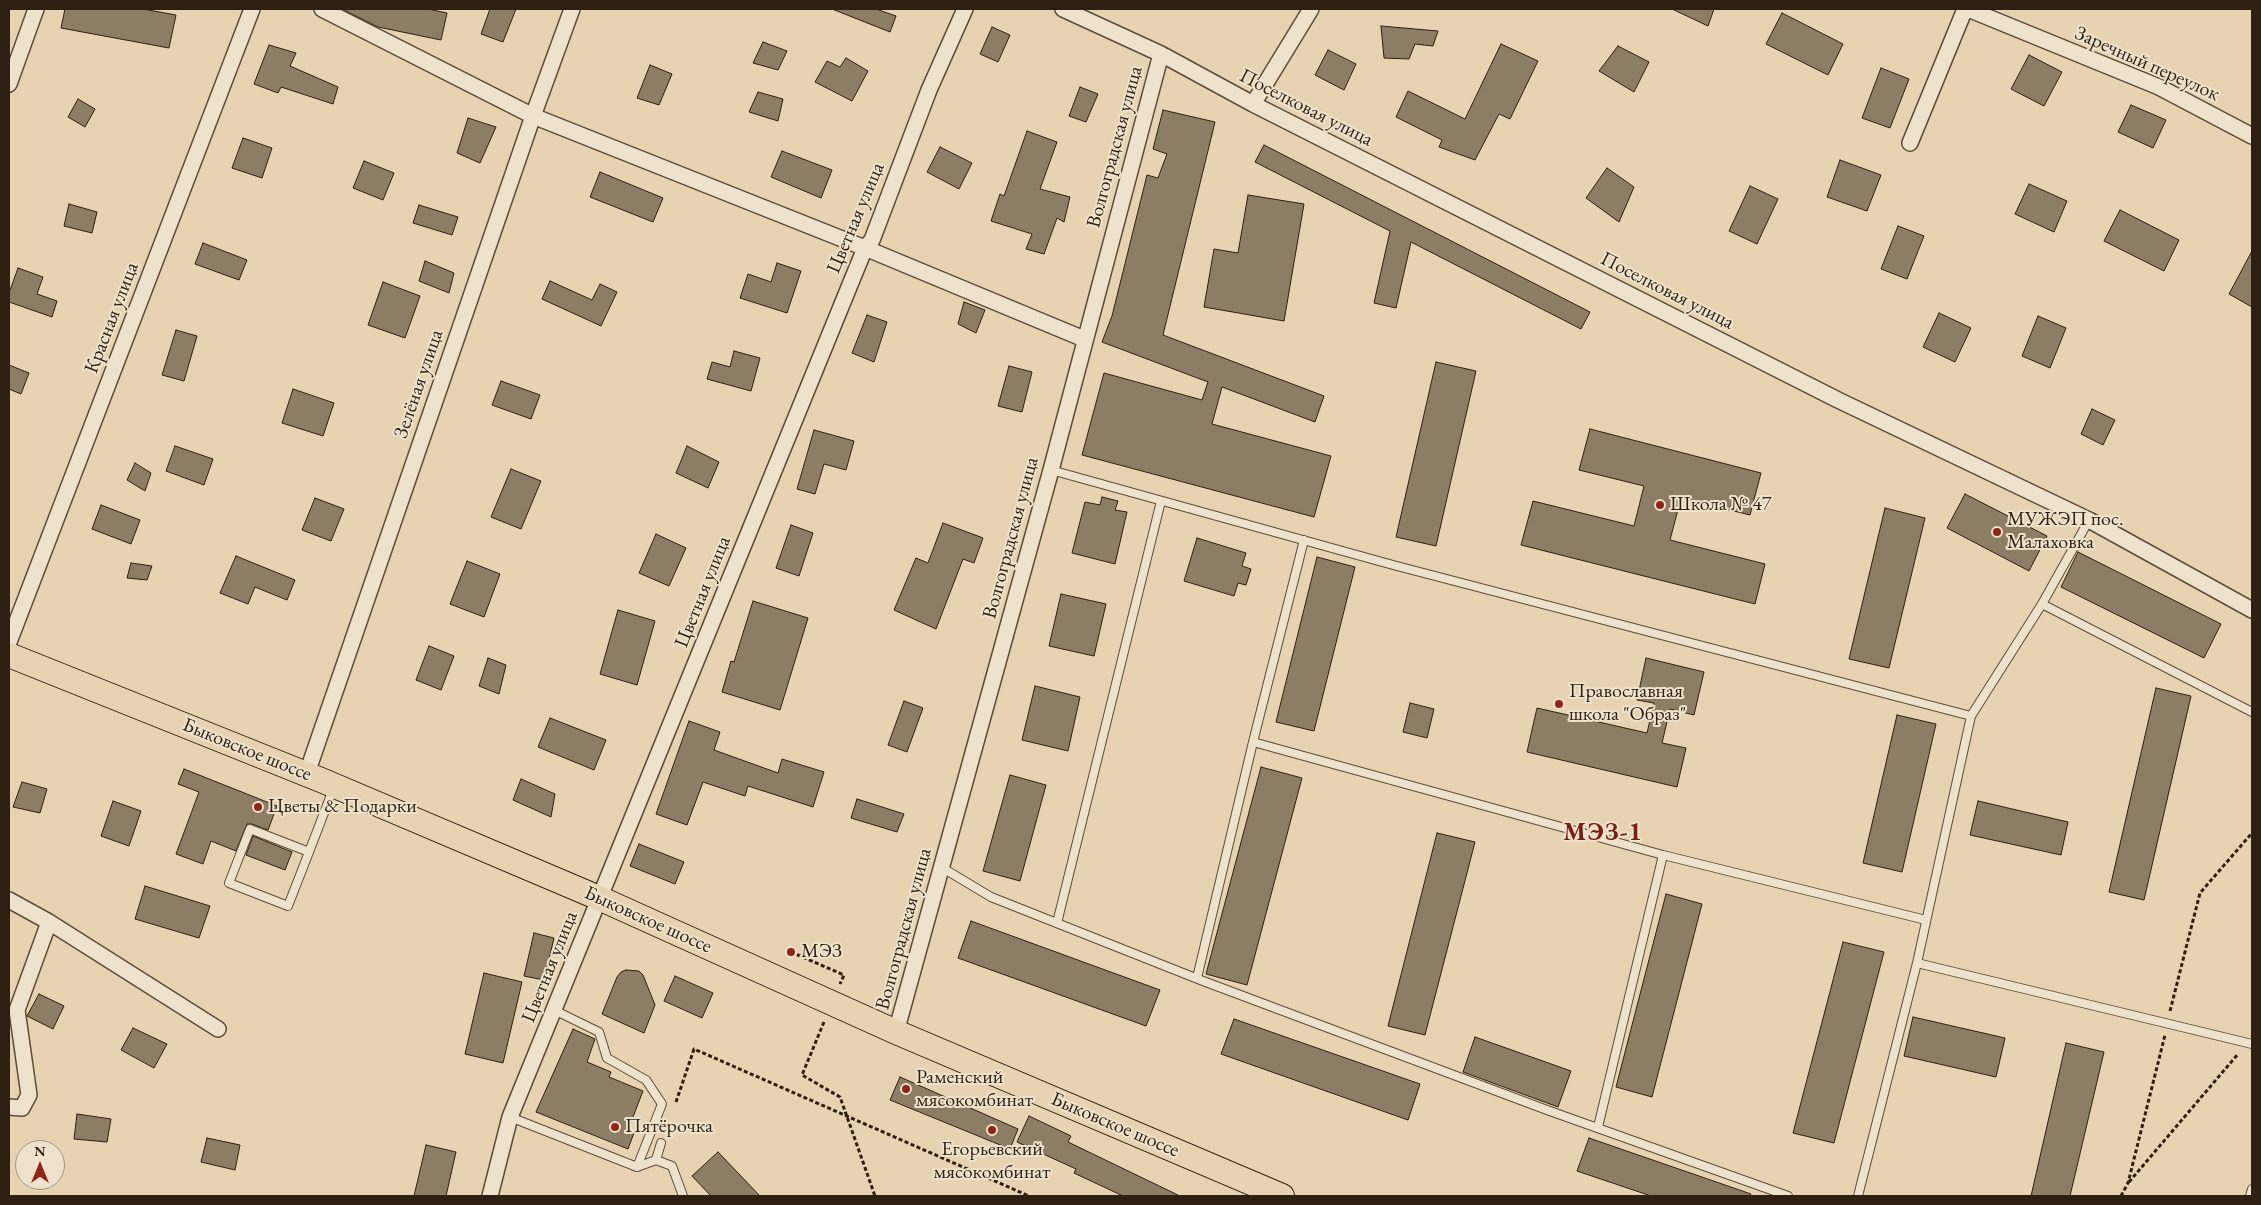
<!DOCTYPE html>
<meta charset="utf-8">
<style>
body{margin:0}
#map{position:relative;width:2261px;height:1205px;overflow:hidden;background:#e7d3b1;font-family:"EB Garamond",serif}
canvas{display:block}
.frame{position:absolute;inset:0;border:10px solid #2e1f12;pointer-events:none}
.north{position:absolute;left:15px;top:1140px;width:50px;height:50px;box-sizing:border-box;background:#efe2cc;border:1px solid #a29482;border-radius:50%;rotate:0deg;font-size:14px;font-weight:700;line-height:20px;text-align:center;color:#2e1f12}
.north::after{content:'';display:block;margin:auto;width:18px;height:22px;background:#8f2418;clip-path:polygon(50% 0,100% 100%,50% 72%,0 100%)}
</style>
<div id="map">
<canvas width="2261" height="1205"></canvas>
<div class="frame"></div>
<div class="north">N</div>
</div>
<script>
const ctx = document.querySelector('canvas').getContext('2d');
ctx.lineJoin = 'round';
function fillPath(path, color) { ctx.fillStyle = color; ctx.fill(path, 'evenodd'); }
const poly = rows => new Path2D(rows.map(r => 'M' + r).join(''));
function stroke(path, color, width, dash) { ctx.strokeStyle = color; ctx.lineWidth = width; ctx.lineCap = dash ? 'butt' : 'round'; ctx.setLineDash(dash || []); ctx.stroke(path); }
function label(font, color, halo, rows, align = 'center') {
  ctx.font = font + ' "EB Garamond",serif'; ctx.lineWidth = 4; ctx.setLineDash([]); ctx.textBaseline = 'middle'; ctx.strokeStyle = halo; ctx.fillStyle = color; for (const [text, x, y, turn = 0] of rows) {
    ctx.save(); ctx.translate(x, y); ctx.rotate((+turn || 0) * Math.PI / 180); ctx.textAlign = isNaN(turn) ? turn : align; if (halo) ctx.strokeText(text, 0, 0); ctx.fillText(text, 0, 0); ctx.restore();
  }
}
const building = poly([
 [65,9,143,9,176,15,169,48,61,28,65,9],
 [342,9,428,9,447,13,441,40,378,27,342,9],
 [490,9,516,9,503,42,481,34,490,9],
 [832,9,876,9,896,16,890,32,832,9],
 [1672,9,1714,9,1708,26,1672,9],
 [1782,13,1843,44,1828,75,1766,44,1782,13],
 [1381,26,1438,31,1433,46,1415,44,1409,59,1384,58,1381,26],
 [992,27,1010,35,998,62,980,54,992,27],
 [763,42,787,51,778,70,753,63,763,42],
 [1501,44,1538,61,1510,119,1499,114,1475,160,1439,147,1442,140,1396,117,1408,91,1465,119,1501,44],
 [269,45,296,53,290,66,338,87,333,104,281,87,278,93,254,84,269,45],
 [1618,46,1649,62,1634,92,1599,71,1618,46],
 [1328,50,1356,64,1344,90,1315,75,1328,50],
 [2029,55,2062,72,2044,106,2011,89,2029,55],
 [846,58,868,71,852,101,815,82,827,61,840,67,846,58],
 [650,65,672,74,659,105,637,98,650,65],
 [1881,68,1909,79,1890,128,1862,118,1881,68],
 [1080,87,1098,94,1086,122,1069,116,1080,87],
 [758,92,783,99,778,121,749,112,758,92],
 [78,99,95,109,85,127,68,117,78,99],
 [2131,105,2166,120,2153,148,2118,132,2131,105],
 [1163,110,1215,122,1163,335,1324,396,1315,422,1222,387,1212,424,1331,456,1314,517,1082,455,1104,373,1202,400,1208,382,1102,342,1112,316,1147,175,1158,178,1167,154,1153,149,1163,110],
 [468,118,496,127,480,163,457,153,468,118],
 [1027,131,1057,142,1040,189,1070,197,1064,222,1057,218,1044,254,1026,249,1032,234,991,221,1000,194,1004,196,1027,131],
 [243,138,272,148,262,178,232,168,243,138],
 [1264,145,1590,312,1581,329,1411,242,1396,308,1374,303,1390,231,1255,162,1264,145],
 [940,147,972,163,959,189,927,172,940,147],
 [782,151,832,170,821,198,771,177,782,151],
 [1840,160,1881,175,1867,211,1827,197,1840,160],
 [364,161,394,173,383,200,353,188,364,161],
 [1607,168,1634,187,1619,222,1586,198,1607,168],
 [600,172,663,198,653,222,590,197,600,172],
 [2029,184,2067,201,2054,232,2015,214,2029,184],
 [1750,186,1778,199,1757,244,1729,231,1750,186],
 [1248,195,1304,204,1284,321,1204,307,1214,249,1238,253,1248,195],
 [69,204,97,212,92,233,64,226,69,204],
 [419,205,458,217,452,235,413,223,419,205],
 [2120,210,2179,240,2164,271,2104,241,2120,210],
 [1898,226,1924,236,1907,279,1881,269,1898,226],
 [203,243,247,260,239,280,195,264,203,243],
 [2252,251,2252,307,2229,294,2252,251],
 [425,261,454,273,449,293,419,281,425,261],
 [777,263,801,271,787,313,740,298,748,274,771,282,777,263],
 [18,268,43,277,37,294,57,301,52,317,9,302,9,293,18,268],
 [550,281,592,300,600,284,617,292,601,326,542,299,550,281],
 [383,282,420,296,405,338,368,325,383,282],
 [964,302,985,310,976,333,958,324,964,302],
 [1939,313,1971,328,1955,362,1923,347,1939,313],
 [867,315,887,322,874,362,852,353,867,315],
 [2038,316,2066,328,2050,368,2022,356,2038,316],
 [176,330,197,336,184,381,162,375,176,330],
 [734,351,760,358,751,391,707,379,712,362,730,367,734,351],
 [1436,362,1476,371,1436,546,1396,537,1436,362],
 [9,365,29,373,21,394,9,389,9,365],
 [1009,366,1032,372,1022,412,998,406,1009,366],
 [501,381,540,395,531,419,492,405,501,381],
 [293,389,334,403,323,436,282,423,293,389],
 [2092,409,2115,420,2103,445,2081,434,2092,409],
 [1590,429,1761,473,1750,515,1681,498,1670,540,1765,564,1755,604,1521,545,1533,501,1634,526,1644,486,1579,470,1590,429],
 [814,430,854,441,846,470,824,464,815,494,797,489,814,430],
 [175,446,213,459,204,485,166,471,175,446],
 [687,446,719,462,708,488,676,473,687,446],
 [135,463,151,473,145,491,127,480,135,463],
 [511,469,541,481,521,529,491,517,511,469],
 [1965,494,2047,536,2029,571,1947,528,1965,494],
 [1102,497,1118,501,1115,510,1127,512,1115,564,1072,553,1085,502,1100,505,1102,497],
 [315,498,344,509,331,541,302,530,315,498],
 [101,505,140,520,131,544,92,529,101,505],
 [1885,508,1925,518,1889,668,1849,659,1885,508],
 [943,523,983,538,974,563,963,559,936,629,894,610,916,558,928,563,943,523],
 [791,525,813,533,799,576,776,568,791,525],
 [656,534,686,548,669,586,639,573,656,534],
 [1197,538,1246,553,1242,566,1251,569,1246,585,1238,583,1234,596,1184,581,1197,538],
 [2078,552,2221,624,2204,658,2061,587,2078,552],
 [236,556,295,580,287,600,255,587,248,604,220,593,236,556],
 [1317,557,1355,567,1314,731,1276,722,1317,557],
 [467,561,500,574,484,617,450,604,467,561],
 [131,563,152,566,147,580,127,578,131,563],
 [1061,594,1106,604,1094,656,1049,646,1061,594],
 [753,601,808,618,780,710,722,692,731,661,734,662,753,601],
 [618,610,655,621,637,685,600,674,618,610],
 [429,646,454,656,441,690,416,680,429,646],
 [488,658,506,665,499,694,479,686,488,658],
 [1646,658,1704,672,1694,715,1670,709,1662,743,1686,748,1677,787,1527,752,1537,708,1647,733,1654,703,1637,700,1646,658],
 [1035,686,1080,697,1068,751,1022,740,1035,686],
 [2156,688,2191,696,2144,900,2109,892,2156,688],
 [904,701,923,708,907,752,888,745,904,701],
 [1410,703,1434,709,1427,738,1403,732,1410,703],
 [1897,715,1936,724,1902,872,1863,863,1897,715],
 [550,718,606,740,594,770,538,747,550,718],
 [689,721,720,732,714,750,778,773,782,759,824,772,813,807,748,786,745,796,703,782,687,825,656,814,689,721],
 [1261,767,1302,778,1247,985,1206,974,1261,767],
 [184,769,277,806,268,830,252,824,247,824,236,851,211,841,203,864,176,854,199,792,178,784,184,769],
 [1010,775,1046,785,1020,881,983,871,1010,775],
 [521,779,555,794,551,817,513,800,521,779],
 [22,782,47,789,40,813,13,807,22,782],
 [857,799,904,814,897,832,851,818,857,799],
 [113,801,141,811,129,846,101,836,113,801],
 [1978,801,2068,822,2061,855,1970,835,1978,801],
 [1437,833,1475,842,1425,1035,1388,1026,1437,833],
 [253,836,292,852,285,870,246,855,253,836],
 [639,844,684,862,675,884,630,866,639,844],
 [145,886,210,906,199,938,135,919,145,886],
 [1666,894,1702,904,1652,1097,1616,1087,1666,894],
 [971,921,1160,990,1146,1026,958,958,971,921],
 [534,933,554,938,544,980,524,976,534,933],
 [1843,942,1884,952,1834,1143,1793,1133,1843,942],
 [626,970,639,971,643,975,655,1005,644,1033,602,1014,617,977,621,972,626,970],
 [484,973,522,982,503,1063,465,1054,484,973],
 [675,976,713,993,702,1018,664,1001,675,976],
 [39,994,64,1006,53,1029,27,1016,39,994],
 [1913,1017,2005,1038,1996,1077,1904,1056,1913,1017],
 [1234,1019,1420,1084,1408,1120,1221,1054,1234,1019],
 [133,1028,167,1044,154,1068,121,1050,133,1028],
 [573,1029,595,1039,587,1062,611,1072,609,1077,643,1091,628,1130,634,1133,628,1149,536,1112,573,1029],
 [1475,1037,1571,1071,1558,1107,1463,1072,1475,1037],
 [2066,1043,2104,1052,2070,1196,2031,1196,2066,1043],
 [900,1077,1018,1129,1010,1149,890,1100,900,1077],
 [77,1114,111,1119,107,1142,74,1139,77,1114],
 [1029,1116,1071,1136,1068,1142,1180,1196,1123,1196,1074,1173,1076,1169,1017,1142,1029,1116],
 [207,1138,240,1145,235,1170,201,1162,207,1138],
 [1589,1138,1751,1194,1750,1196,1651,1196,1577,1171,1589,1138],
 [426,1145,456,1152,446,1196,414,1196,426,1145],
 [718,1152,760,1196,711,1196,692,1176,718,1152]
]);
fillPath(building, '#8e7d65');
stroke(building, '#2e1f12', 1);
const lane = poly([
 [1051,470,1393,565,1971,716],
 [2042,604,2252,712],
 [1253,742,1663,855,1926,920],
 [309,852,250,829,229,883,288,906,309,852,334,787],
 [941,867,991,897,1203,981,1547,1110,1788,1196],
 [1057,923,1161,501],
 [1917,963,2252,1044],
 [1197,978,1253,742,1304,540],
 [554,1010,599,1032,607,1058,646,1080,662,1104,637,1167],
 [510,1117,637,1167,656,1160,672,1166,683,1196],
 [1598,1127,1663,855],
 [656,1160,661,1143],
 [1858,1196,1917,963,1971,716,2042,604,2089,520],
 [2250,1196,2252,1189]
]);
const street = poly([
 [322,9,533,116,865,248,1084,339],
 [1063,9,1161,54,1253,104,1838,400,2089,520,2252,610],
 [1968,9,2159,87,2252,136],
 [9,84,36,9],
 [1253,104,1311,9],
 [1910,143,1965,9],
 [9,642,252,9],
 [307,773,533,116,572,9],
 [9,900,49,922,218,1029],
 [896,1032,1051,470,1161,54],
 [9,1107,22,1108,29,1095,17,1010,49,922],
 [490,1196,510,1117,865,248,872,240,929,90,965,9]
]);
const primary = poly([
 [9,655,321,780,599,898,896,1032,1282,1196]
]);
stroke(lane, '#5c4c3a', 10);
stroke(street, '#5c4c3a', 18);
stroke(primary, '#2e1f12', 26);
stroke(poly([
 [791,952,844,975,840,984],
 [2170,1011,2200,893,2252,833],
 [824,1022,802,1075,840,1097,875,1196],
 [676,1102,694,1049,1029,1196],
 [2129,1182,2238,1054],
 [2121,1196,2128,1183,2165,1035]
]), '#2e1f12', 3, [4, 2.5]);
stroke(lane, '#efe2cc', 8);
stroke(street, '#efe2cc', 15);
stroke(primary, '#e7d3b1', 24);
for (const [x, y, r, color] of [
 [1660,505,5,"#8f2418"],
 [1997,532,5,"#8f2418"],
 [1559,704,5,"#8f2418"],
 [258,807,5,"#8f2418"],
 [791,952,5,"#8f2418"],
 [906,1089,5,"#8f2418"],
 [615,1127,5,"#8f2418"],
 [992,1130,5,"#8f2418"]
]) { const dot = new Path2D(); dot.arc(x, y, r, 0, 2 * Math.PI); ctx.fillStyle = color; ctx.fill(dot); stroke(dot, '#efe2cc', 2); }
label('20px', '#2e1f12', '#efe2cc', [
 ["Заречный переулок",2147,64,24],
 ["Поселковая улица",1306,108,27],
 ["Волгоградская улица",1115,147,-75],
 ["Цветная улица",856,218,-67],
 ["Поселковая улица",1667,291,27],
 ["Красная улица",112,318,-69],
 ["Зелёная улица",419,384,-71],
 ["Волгоградская улица",1011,538,-75],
 ["Цветная улица",703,592,-68],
 ["Быковское шоссе",247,750,22],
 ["Быковское шоссе",648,920,24],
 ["Волгоградская улица",904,929,-75],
 ["Цветная улица",550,967,-68],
 ["Быковское шоссе",1115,1125,23]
]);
label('20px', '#2e1f12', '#efe2cc', [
 ["Школа № 47",1670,505],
 ["МУЖЭП пос.",2007,520],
 ["Малаховка",2007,543],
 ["Православная",1569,692],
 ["школа \"Образ\"",1569,715],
 ["Цветы & Подарки",268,807],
 ["МЭЗ",801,952],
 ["Раменский",916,1078],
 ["мясокомбинат",916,1101],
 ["Пятёрочка",625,1127],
 ["Егорьевский",992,1150,"center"],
 ["мясокомбинат",992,1173,"center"]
], 'left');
ctx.letterSpacing = '1px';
label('bold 25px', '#7a1f14', '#efe2cc', [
 ["МЭЗ-1",1603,833]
]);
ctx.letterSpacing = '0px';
</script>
